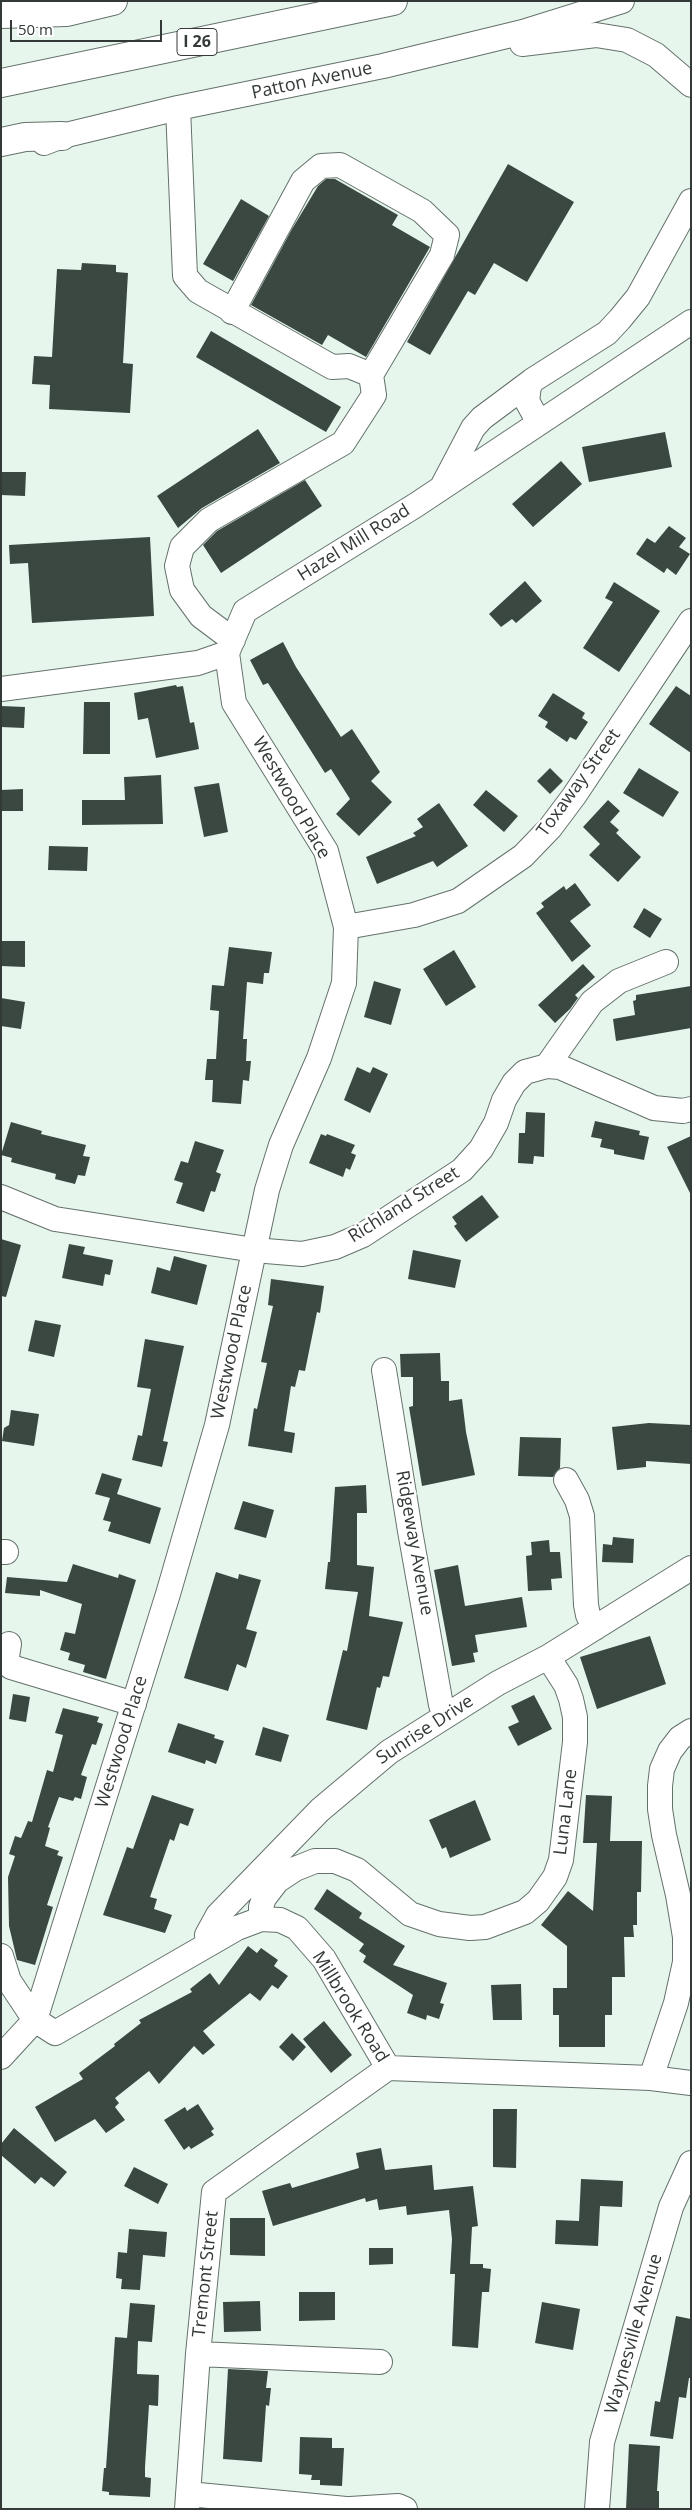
<!DOCTYPE html>
<style>
body{margin:0}
#map{position:relative;width:692px;height:2510px;overflow:hidden;background:#e6f6ed;font-family:"Open Sans",sans-serif}
canvas{display:block}
.frame{position:absolute;inset:0;border:2px solid #333936;pointer-events:none}
.scale{position:absolute;left:10px;top:20px;width:152px;height:22px;box-sizing:border-box;border:2px solid #333936;border-top:0;padding-left:6px;font-size:15px;line-height:18px;white-space:nowrap;color:#333936;-webkit-text-stroke:4px #fff;paint-order:stroke}
</style>
<div id="map">
<canvas width="692" height="2510"></canvas>
<div class="frame"></div>
<div class="scale">50 m</div>
</div>
<script>
const ctx = document.querySelector('canvas').getContext('2d');
ctx.lineJoin = 'round';
function fillPath(path, color) { ctx.fillStyle = color; ctx.fill(path, 'evenodd'); }
const poly = rows => new Path2D(rows.map(r => 'M' + r).join(''));
function stroke(path, color, width, dash) { ctx.strokeStyle = color; ctx.lineWidth = width; ctx.lineCap = dash ? 'butt' : 'round'; ctx.setLineDash(dash || []); ctx.stroke(path); }
function label(font, color, halo, rows, align = 'center') {
  ctx.font = font + ' "Open Sans",sans-serif'; ctx.lineWidth = 5; ctx.setLineDash([]); ctx.textBaseline = 'middle'; ctx.strokeStyle = halo; ctx.fillStyle = color; for (const [text, x, y, turn = 0] of rows) {
    ctx.save(); ctx.translate(x, y); ctx.rotate((+turn || 0) * Math.PI / 180); ctx.textAlign = isNaN(turn) ? turn : align; if (halo) ctx.strokeText(text, 0, 0); ctx.fillText(text, 0, 0); ctx.restore();
  }
}
fillPath(poly([
 [508,164,574,202,527,282,494,263,475,295,468,291,430,355,407,342],
 [326,179,335,179,398,215,392,225,430,247,366,357,328,335,322,345,251,305,292,229,318,186],
 [241,199,269,216,233,281,203,264],
 [82,263,116,265,116,272,128,273,123,363,133,364,130,413,49,409,50,385,32,384,34,356,52,357,57,269,81,270],
 [211,331,341,407,326,432,196,357],
 [258,429,280,463,202,508,178,528,157,496],
 [665,432,672,467,589,482,582,447],
 [561,461,582,484,533,527,512,504],
 [1,472,26,472,25,496,1,495],
 [305,480,322,506,221,573,203,545,217,531],
 [669,526,686,538,679,547,690,554,676,575,667,568,664,573,636,554,647,538,655,543],
 [150,537,154,616,32,623,28,563,10,564,9,545],
 [525,581,542,601,516,623,512,619,501,627,489,614],
 [614,582,660,611,619,672,583,648,613,602,605,598],
 [283,642,296,667,341,737,352,729,380,772,371,781,392,802,359,836,336,814,350,799,331,769,325,773,268,683,263,685,250,660],
 [176,685,177,687,183,686,190,723,194,722,199,749,156,758,148,718,138,720,134,693],
 [676,686,691,696,691,753,649,724],
 [553,693,585,713,582,718,588,722,576,740,570,737,567,742,545,727,548,722,538,716],
 [84,702,110,702,110,754,83,754],
 [1,706,25,707,24,728,1,727],
 [550,768,563,781,550,794,537,781],
 [639,768,679,792,663,817,623,793],
 [161,775,163,824,82,825,82,800,125,800,124,777],
 [219,783,228,832,204,837,194,787],
 [23,789,23,811,1,811,1,790],
 [486,790,518,816,504,832,473,805],
 [608,800,620,811,610,822,619,830,616,833,641,857,618,882,589,855,600,844,583,827],
 [439,803,468,846,437,867,433,861,377,884,366,857,416,836,413,833,423,827,417,819],
 [49,846,88,847,87,871,48,870],
 [575,883,591,905,570,921,591,946,572,962,536,913,544,907,541,903,564,886,566,890],
 [644,908,662,919,650,938,633,927],
 [1,941,25,941,25,967,1,966],
 [229,947,272,952,269,973,264,973,263,984,247,982,243,1039,247,1039,246,1061,251,1061,249,1081,243,1080,241,1104,212,1102,213,1080,205,1080,207,1059,216,1059,219,1011,210,1010,212,985,224,986],
 [454,950,476,987,446,1006,423,969],
 [583,964,595,977,575,995,578,998,570,1009,555,1023,538,1005],
 [374,981,401,989,391,1025,364,1017],
 [691,986,691,1028,616,1041,613,1019,635,1015,633,1001,636,1000,636,995],
 [1,998,25,1002,21,1029,1,1026],
 [357,1067,370,1073,373,1067,388,1074,370,1113,344,1100],
 [526,1112,545,1113,544,1157,534,1156,533,1164,518,1163,519,1133,525,1133],
 [595,1121,640,1131,639,1135,649,1137,644,1160,614,1154,614,1150,600,1147,602,1139,591,1137],
 [11,1122,42,1131,41,1134,86,1145,83,1156,90,1157,85,1176,78,1175,75,1184,55,1179,56,1174,11,1162,12,1158,1,1155],
 [321,1134,326,1136,327,1134,355,1145,351,1153,356,1155,350,1170,346,1168,343,1177,309,1163],
 [691,1136,691,1195,667,1147],
 [195,1141,224,1150,216,1172,221,1174,215,1192,211,1191,204,1212,176,1203,183,1183,174,1180,181,1161,188,1163],
 [482,1195,499,1217,466,1242,454,1226,457,1224,452,1217],
 [1,1239,21,1245,6,1297,1,1296],
 [69,1244,85,1247,83,1254,113,1260,110,1275,105,1274,103,1286,62,1278],
 [413,1250,461,1260,455,1288,408,1279],
 [174,1256,207,1265,197,1305,151,1293,157,1267,170,1271],
 [271,1279,324,1286,320,1313,317,1312,305,1371,299,1370,295,1387,291,1386,284,1431,295,1433,292,1453,248,1446,254,1408,257,1409,267,1363,261,1362,273,1306,268,1305],
 [35,1320,61,1325,54,1357,28,1351],
 [145,1339,184,1346,163,1441,168,1442,162,1467,132,1460,138,1435,142,1436,151,1389,137,1387],
 [440,1353,441,1381,449,1381,449,1401,462,1399,466,1432,475,1475,422,1486,409,1407,413,1406,413,1377,401,1377,400,1354],
 [11,1410,39,1414,34,1446,2,1441,4,1428,9,1425],
 [649,1423,691,1425,691,1464,646,1461,646,1467,617,1470,612,1427],
 [520,1437,561,1438,560,1468,553,1477,518,1476],
 [102,1473,122,1479,117,1494,161,1508,150,1544,108,1531,111,1522,103,1520,110,1498,95,1494],
 [366,1485,367,1513,357,1513,357,1565,374,1567,369,1616,403,1622,389,1677,383,1676,380,1688,377,1687,367,1730,326,1720,343,1650,347,1651,358,1592,325,1589,328,1562,330,1562,335,1487],
 [243,1501,274,1510,266,1538,234,1529],
 [613,1537,634,1539,633,1563,602,1562,603,1544,612,1545],
 [549,1540,550,1552,560,1552,562,1578,551,1579,552,1590,528,1591,526,1556,532,1555,531,1542],
 [73,1564,118,1578,119,1574,136,1580,106,1679,83,1672,85,1665,68,1660,70,1653,60,1650,65,1632,75,1634,82,1604,40,1590,40,1596,5,1593,7,1577,67,1582],
 [458,1565,465,1606,522,1597,527,1627,475,1635,478,1652,473,1653,475,1662,452,1666,434,1570],
 [216,1572,238,1579,239,1574,261,1580,246,1629,257,1632,246,1668,237,1664,228,1691,184,1678],
 [650,1636,666,1684,597,1709,580,1657],
 [13,1694,30,1697,26,1722,9,1719],
 [534,1695,552,1729,518,1746,508,1727,519,1722,511,1706],
 [63,1708,99,1717,97,1722,103,1724,96,1745,92,1744,81,1775,87,1777,81,1799,75,1797,73,1801,59,1797,48,1827,50,1828,45,1846,59,1851,57,1855,63,1857,47,1905,53,1907,35,1965,17,1960,9,1926,8,1877,15,1856,9,1854,15,1836,21,1838,28,1821,32,1822,47,1770,53,1772,63,1735,55,1733],
 [178,1723,215,1735,214,1738,224,1741,216,1764,206,1760,205,1764,168,1752],
 [263,1727,289,1735,281,1762,255,1755],
 [152,1795,194,1809,188,1826,180,1823,174,1841,170,1839,150,1897,157,1899,154,1909,172,1915,165,1933,103,1915,127,1847,133,1849],
 [586,1795,612,1796,610,1841,642,1841,641,1892,637,1892,637,1925,633,1925,634,1937,624,1937,625,1977,612,1977,612,2015,605,2015,605,2047,559,2047,559,2015,553,2015,553,1988,567,1988,567,1946,541,1925,568,1891,593,1911,597,1843,583,1843],
 [475,1800,491,1840,450,1858,446,1847,442,1849,429,1820],
 [327,1889,362,1913,359,1918,405,1946,393,1965,447,1983,440,2003,444,2004,439,2019,427,2015,426,2020,407,2013,413,1995,363,1962,366,1956,359,1951,364,1944,314,1909],
 [248,1946,257,1953,261,1948,278,1960,274,1966,288,1976,278,1989,272,1985,260,2001,250,1993,203,2031,215,2045,203,2055,194,2046,159,2084,149,2071,115,2098,119,2103,115,2107,125,2120,106,2133,95,2119,55,2142,35,2107,83,2079,79,2073,115,2046,114,2044,141,2023,139,2020,192,1992,190,1989,210,1973,219,1985],
 [521,1984,522,2020,493,2020,491,1985],
 [324,2021,352,2055,331,2073,303,2039],
 [292,2033,306,2047,293,2061,279,2047],
 [198,2104,214,2129,211,2131,214,2135,191,2149,189,2146,184,2150,164,2120,185,2107,187,2111],
 [493,2109,517,2109,516,2168,493,2167],
 [14,2128,67,2172,54,2187,41,2177,35,2184,1,2155,1,2144],
 [381,2148,385,2170,432,2165,434,2190,473,2186,478,2226,472,2227,470,2264,483,2264,483,2268,491,2269,489,2292,482,2292,478,2348,452,2346,455,2274,450,2274,452,2239,449,2210,407,2215,406,2206,379,2210,377,2199,366,2202,365,2198,273,2226,262,2191,290,2183,292,2188,359,2168,356,2153],
 [134,2167,168,2184,158,2204,124,2186],
 [581,2179,623,2181,622,2207,600,2206,598,2246,555,2244,556,2220,579,2221],
 [230,2218,265,2218,265,2256,230,2255],
 [129,2229,167,2232,165,2257,143,2255,140,2290,121,2289,122,2279,116,2278,118,2252,127,2253],
 [369,2248,393,2248,393,2264,369,2265],
 [299,2292,335,2292,335,2320,299,2321],
 [260,2301,261,2331,224,2332,223,2302],
 [542,2302,580,2309,573,2350,535,2343],
 [130,2303,155,2305,152,2342,138,2341,137,2374,159,2375,158,2406,149,2405,145,2467,145,2477,151,2478,150,2497,109,2495,109,2492,102,2491,104,2468,106,2468,115,2337,127,2338],
 [676,2316,691,2319,691,2378,689,2378,686,2398,679,2397,673,2439,650,2436,655,2401,660,2402],
 [228,2369,268,2371,266,2388,271,2388,269,2406,266,2405,262,2462,223,2459],
 [300,2437,332,2438,332,2448,344,2448,342,2486,320,2485,320,2480,311,2480,312,2475,299,2474],
 [629,2444,660,2446,657,2491,659,2491,659,2509,626,2509]
]), '#3b4841');
const minor = poly([
 [522,44,596,35,627,40,656,55,691,85],
 [178,108,185,276,198,291,332,367,349,366,371,375,374,395,343,443,209,520,182,547,177,566,182,590,201,616,233,640],
 [44,143,62,136,178,108,383,66,523,32,622,1],
 [232,312,303,181,321,166,340,165,422,211,447,235,442,255,371,375],
 [539,423,527,401,529,386,533,380,607,333,620,319,638,297,691,201],
 [442,487,473,428,482,418,533,380],
 [1,689,198,663,227,653,245,611,416,505,691,322],
 [346,927,414,915,458,901,523,856,550,828,574,796,691,621],
 [547,1066,592,1002,619,981,666,962],
 [1,1197,55,1219,254,1250,302,1254,335,1247,363,1235,462,1170,481,1149,496,1123,504,1100,514,1083,525,1072,547,1066,560,1067,654,1108,683,1111,691,1109],
 [384,1370,410,1531,441,1705,446,1716],
 [566,1480,577,1500,582,1516,586,1605,588,1615,595,1628],
 [1,1552,6,1552],
 [9,1644,6,1663,11,1667,134,1704],
 [261,1919,261,1907,264,1898,277,1881,295,1869,315,1861,335,1861,357,1870,410,1914,439,1924,470,1928,485,1927,525,1912,538,1901,555,1877,561,1860,575,1742,575,1717,571,1699,566,1685,548,1657],
 [211,1943,207,1935,218,1915,320,1810,389,1752,498,1683,548,1657,691,1568],
 [1,1956,9,1981,35,2020,55,2033,237,1928,261,1919,280,1920,297,1928,324,1959,388,2068],
 [1,2057,35,2020,168,1594,217,1425,267,1190,281,1145,319,1058,344,983,346,927,326,851,234,703,227,653],
 [388,2068,651,2078,691,2083],
 [651,2078,676,2003,685,1962,685,1937,678,1895,664,1835,660,1809,660,1786,662,1769,670,1751,680,1738,691,1731],
 [198,2354,380,2362],
 [188,2494,346,2509],
 [187,2509,198,2354,214,2192,388,2068],
 [350,2509,398,2506,405,2509],
 [597,2509,602,2442,671,2207,691,2163]
]);
const highway = poly([
 [1,14,67,12,113,1],
 [1,83,393,1],
 [1,142,25,137,62,136]
]);
stroke(minor, '#64716a', 26);
stroke(highway, '#64716a', 30);
stroke(minor, '#fff', 24);
stroke(highway, '#fff', 28);
for (const [x, y, w] of [
 [197,42,40]
]) { const box = new Path2D(); box.roundRect(x - w / 2, y - 13.5, w, 27, 4); ctx.fillStyle = '#fff'; ctx.fill(box); stroke(box, '#333936', 1); }
label('bold 16px', '#333936', null, [
 ["I 26",197,42]
]);
label('18px', '#333936', '#fff', [
 ["Patton Avenue",312,81,-12],
 ["Hazel Mill Road",354,543,-32],
 ["Toxaway Street",579,783,-54],
 ["Westwood Place",291,798,60],
 ["Richland Street",404,1205,-32],
 ["Westwood Place",232,1352,-78],
 ["Ridgeway Avenue",414,1543,80],
 ["Sunrise Drive",425,1730,-33],
 ["Westwood Place",122,1742,-73],
 ["Luna Lane",566,1812,-83],
 ["Millbrook Road",350,2007,58],
 ["Tremont Street",206,2274,-84],
 ["Waynesville Avenue",634,2334,-74]
]);
</script>
